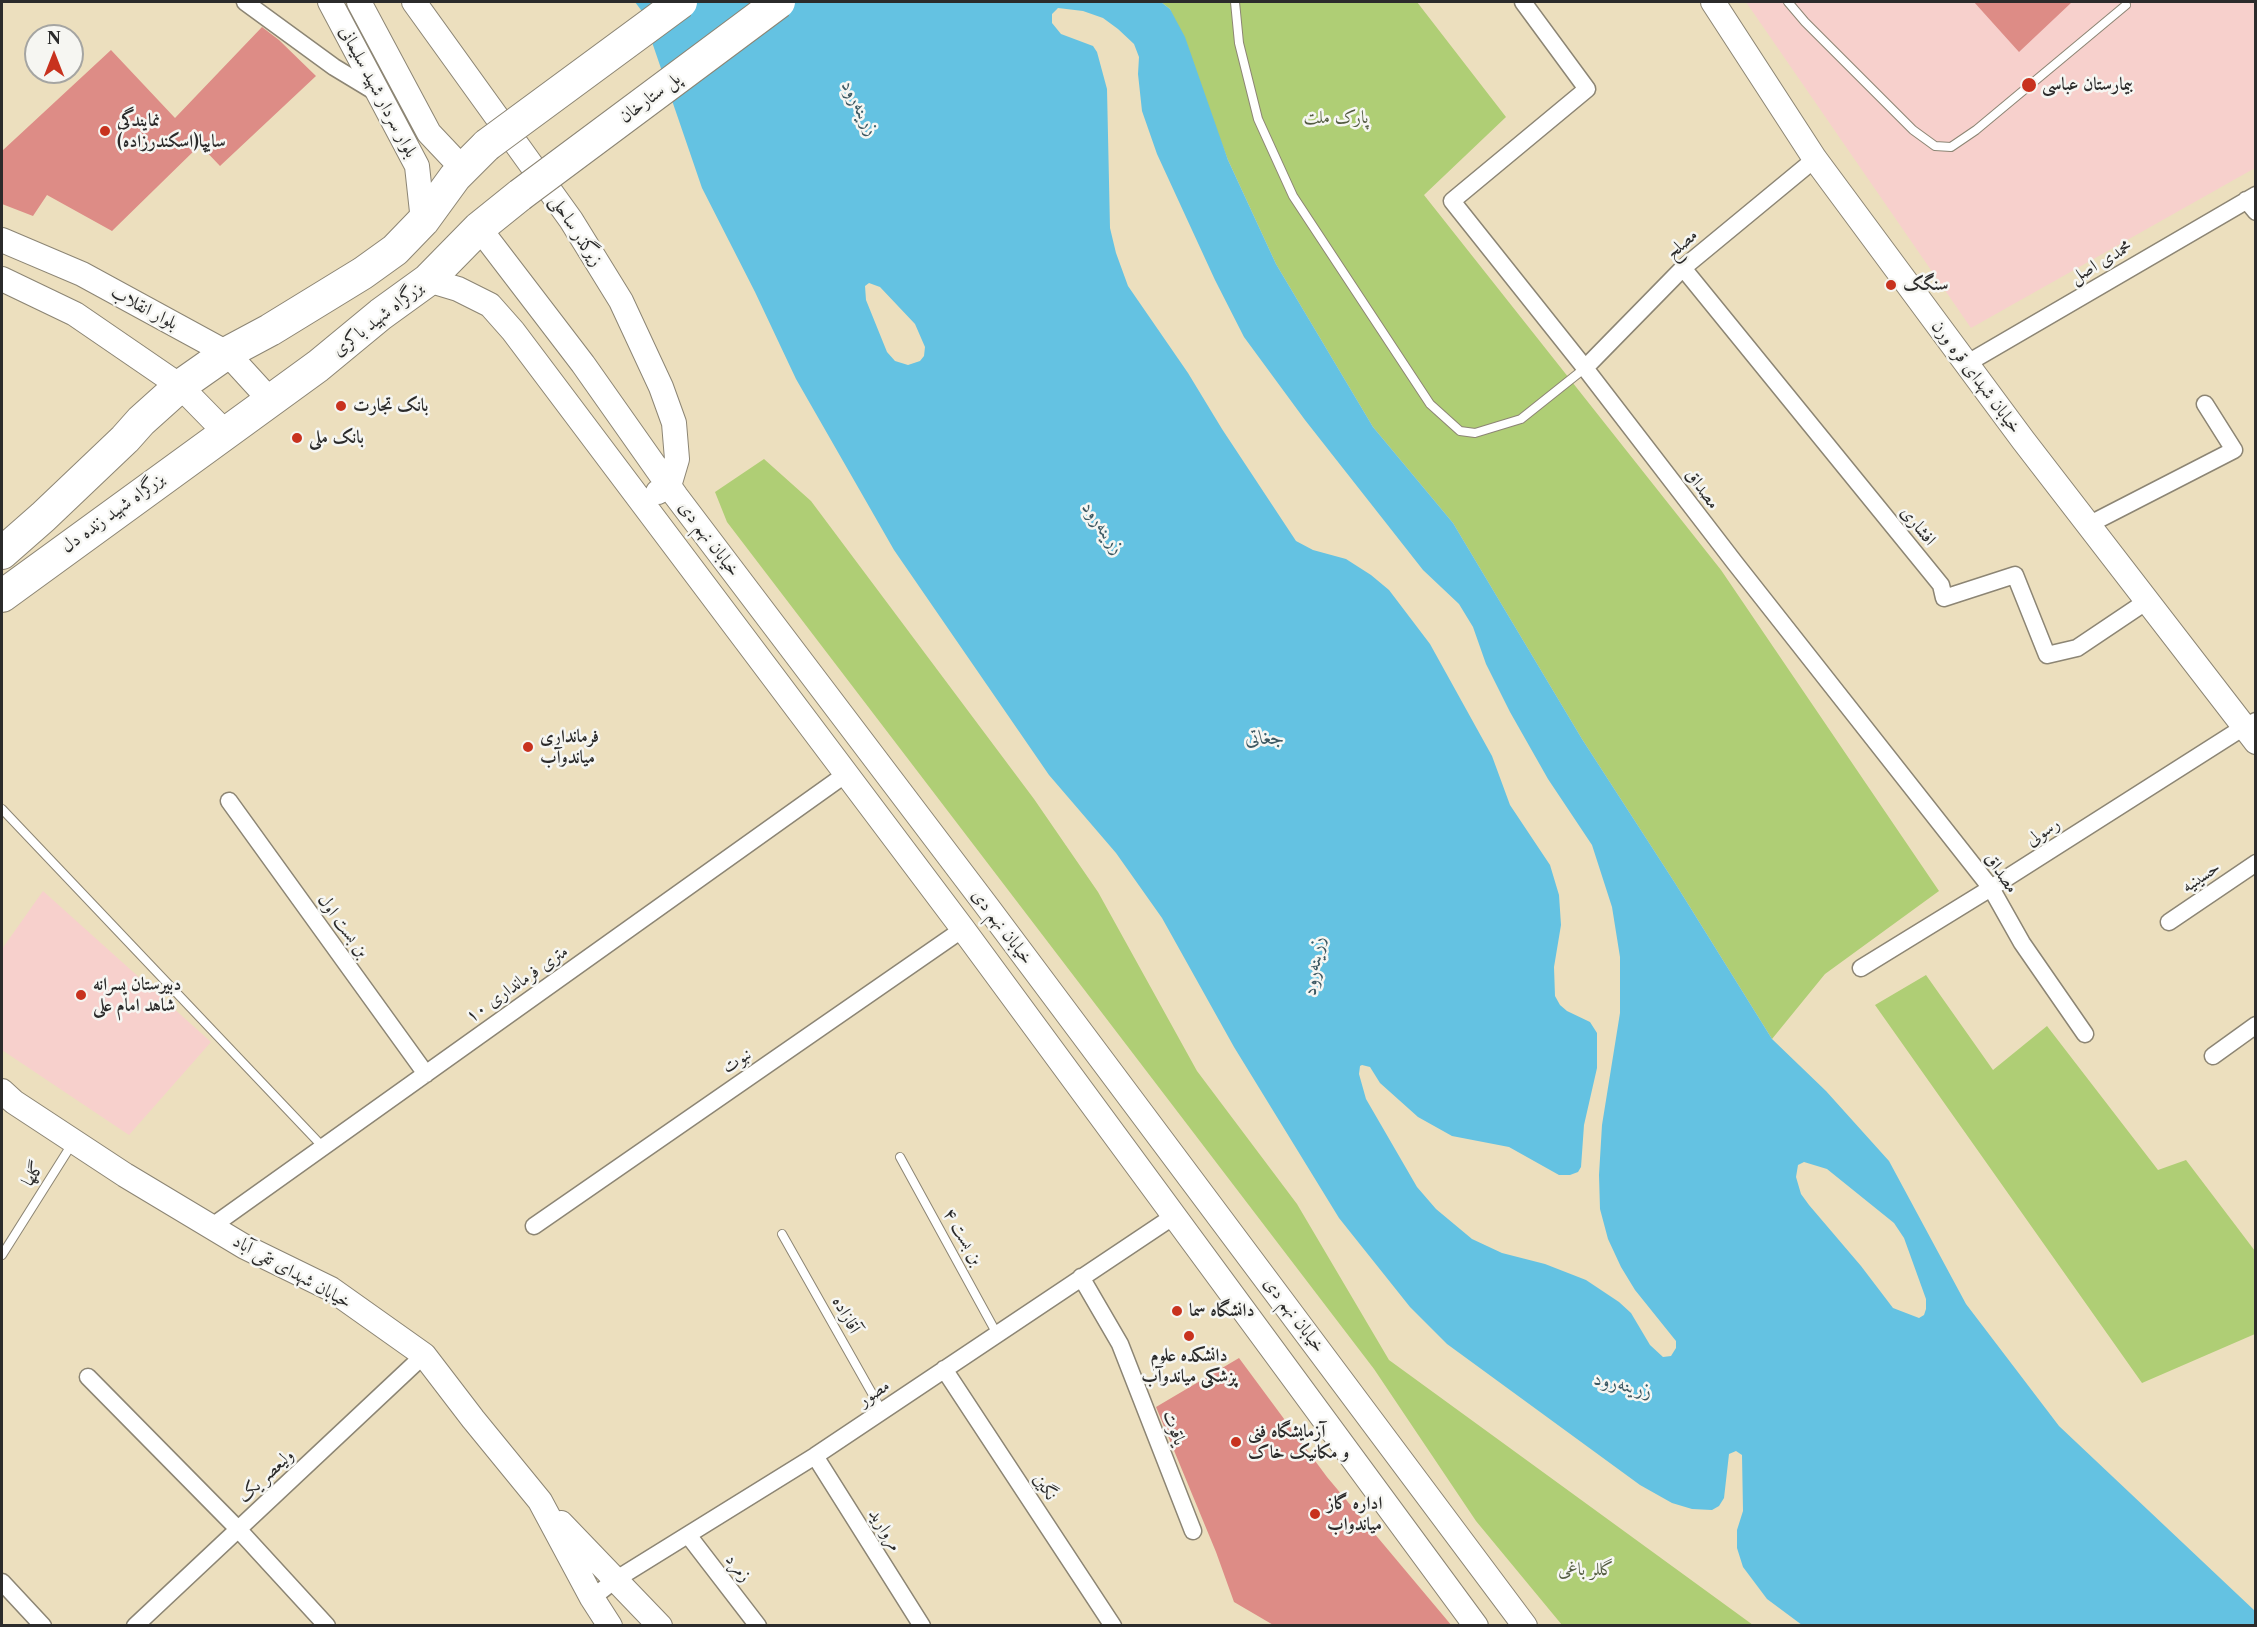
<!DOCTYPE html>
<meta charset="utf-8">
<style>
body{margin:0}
#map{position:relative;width:2257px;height:1627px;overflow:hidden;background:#ecdfbe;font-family:"Libre Caslon Text",serif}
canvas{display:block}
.frame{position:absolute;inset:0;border:3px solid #2b2b2b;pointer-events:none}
.north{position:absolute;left:24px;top:24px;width:60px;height:60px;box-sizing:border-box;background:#f6f6f2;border:2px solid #a5a5a2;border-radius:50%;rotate:0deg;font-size:16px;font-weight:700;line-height:24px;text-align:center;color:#2b2b2b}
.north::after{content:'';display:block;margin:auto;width:21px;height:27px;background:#c8321e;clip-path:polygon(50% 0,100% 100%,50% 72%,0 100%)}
</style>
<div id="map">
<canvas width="2257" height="1627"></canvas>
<div class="frame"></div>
<div class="north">N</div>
</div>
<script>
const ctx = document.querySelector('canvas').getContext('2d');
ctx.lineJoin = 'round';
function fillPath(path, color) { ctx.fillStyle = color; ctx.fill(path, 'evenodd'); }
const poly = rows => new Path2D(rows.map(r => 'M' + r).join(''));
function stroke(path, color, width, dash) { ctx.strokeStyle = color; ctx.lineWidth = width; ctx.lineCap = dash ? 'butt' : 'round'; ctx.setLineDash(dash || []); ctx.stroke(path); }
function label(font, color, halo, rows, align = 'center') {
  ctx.font = font + ' "Libre Caslon Text",Amiri,serif'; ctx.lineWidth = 5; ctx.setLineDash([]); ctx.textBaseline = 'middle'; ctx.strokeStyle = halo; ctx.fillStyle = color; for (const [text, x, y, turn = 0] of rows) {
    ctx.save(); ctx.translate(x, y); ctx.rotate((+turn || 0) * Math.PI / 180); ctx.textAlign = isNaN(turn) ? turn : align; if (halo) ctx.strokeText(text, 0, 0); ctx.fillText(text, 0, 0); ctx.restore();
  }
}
fillPath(poly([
 [1746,2,2255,2,2255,168,1971,328],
 [43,891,211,1042,129,1135,2,1050,2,949]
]), '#f7d0cc');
fillPath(poly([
 [1161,2,1417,2,1506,117,1424,195,1721,570,1939,891,1825,974,1772,1039,1675,883,1582,739,1453,523,1373,427,1276,264,1228,160,1170,9],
 [764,459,811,501,1034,799,1098,892,1197,1071,1297,1204,1389,1360,1753,1625,1562,1625,1476,1521,1374,1369,727,522,715,492],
 [1926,975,1993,1070,2047,1026,2158,1170,2186,1160,2255,1251,2255,1334,2142,1383,1875,1005]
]), '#afce75');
fillPath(poly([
 [635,2,1161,2,1170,9,1185,37,1228,160,1276,264,1373,427,1453,523,1582,739,1675,883,1772,1039,1826,1091,1889,1161,1966,1304,2059,1426,2255,1611,2255,1625,1802,1625,1767,1599,1743,1567,1737,1548,1737,1530,1743,1511,1742,1455,1736,1451,1729,1454,1724,1498,1719,1506,1712,1510,1692,1509,1672,1503,1640,1485,1447,1344,1410,1307,1339,1218,1234,1047,1162,918,1116,853,1049,775,894,550,796,379,755,292,702,188,641,10],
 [1058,8,1083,11,1103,18,1118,29,1134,44,1139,57,1138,74,1142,111,1157,154,1215,280,1244,337,1305,420,1423,570,1459,604,1473,627,1486,664,1510,712,1548,779,1592,845,1612,907,1620,957,1620,1013,1602,1125,1599,1175,1600,1209,1608,1239,1621,1267,1635,1290,1676,1341,1676,1348,1671,1356,1663,1357,1650,1345,1631,1313,1619,1302,1586,1280,1545,1264,1502,1253,1472,1239,1436,1209,1417,1187,1366,1099,1359,1074,1360,1066,1362,1065,1370,1067,1380,1083,1418,1117,1452,1136,1509,1147,1559,1175,1570,1175,1578,1172,1581,1167,1584,1125,1597,1068,1597,1033,1590,1022,1567,1011,1560,1005,1555,996,1554,967,1561,925,1559,895,1550,865,1510,805,1492,756,1430,644,1389,590,1371,575,1346,559,1313,550,1296,541,1222,429,1188,373,1128,286,1116,253,1110,228,1107,89,1097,52,1093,46,1061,34,1052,23,1052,14],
 [869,283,880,287,915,324,925,347,924,356,920,361,908,365,895,361,887,352,866,300,865,286],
 [1804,1162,1827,1169,1894,1223,1904,1238,1926,1299,1926,1309,1924,1315,1919,1318,1893,1308,1861,1266,1809,1205,1801,1194,1796,1177,1798,1165]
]), '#64c2e2');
fillPath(poly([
 [1974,2,2072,2,2019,52],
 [262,27,279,40,316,76,220,166,200,145,112,231,47,195,33,216,2,204,2,151,111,50,175,118],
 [1239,1358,1327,1477,1452,1626,1275,1626,1234,1602,1216,1552,1156,1407]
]), '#dd8c86');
const lane = poly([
 [1235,2,1239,43,1258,119,1293,196,1430,404,1460,431,1475,433,1521,419,1585,368],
 [1788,2,1805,22,1913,130,1935,146,1951,147,1976,130,2126,5],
 [2,809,323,1147],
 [900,1157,997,1334],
 [782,1234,882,1411],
 [2,1255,72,1144]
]);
const street = poly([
 [245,2,334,67,377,93],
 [1523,2,1587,89,1452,201,1585,368,1735,563,1991,888,2022,943,2085,1034],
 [2246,200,2256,212],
 [1683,268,1941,585,1944,598,2015,575,2047,655,2077,648,2147,601],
 [1966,364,2256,195],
 [1585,368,1683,268,1815,159],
 [2088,525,2234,450,2205,404],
 [229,801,426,1074],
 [2169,922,2256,863],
 [1861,968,1991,888,2244,727,2256,721],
 [2213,1056,2256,1025],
 [534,1226,963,929],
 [211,1227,846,774],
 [1081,1277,1120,1344,1193,1531],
 [944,1369,1113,1626],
 [88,1377,238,1529,327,1626],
 [815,1456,922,1626],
 [688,1535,758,1626],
 [2,1582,43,1626],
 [592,1598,615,1580,815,1456,1174,1216],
 [135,1626,424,1355]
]);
const secondary = poly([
 [330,2,417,166,423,221],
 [359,2,429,133,463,169],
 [414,2,571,220,621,301,661,387,674,423,677,459,669,486,658,492],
 [1713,2,1815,159,2023,440,2256,742],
 [479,228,583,364,676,496,989,909,1525,1626],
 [2,240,82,274,227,353,270,400],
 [2,279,75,314,180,386,225,432],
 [428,280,458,289,490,305,513,331,963,929,1476,1626],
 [2,1091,14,1102,125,1175,245,1247,331,1289,424,1355,473,1419,540,1501,592,1598,610,1626],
 [561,1523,660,1626]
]);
const highway = poly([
 [2,553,43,517,125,439,141,421,180,386,227,353,270,330,363,273,395,250,423,221,455,177,487,145],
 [2,596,318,366,381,314,428,280,479,228,520,195]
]);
stroke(lane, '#8c8574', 10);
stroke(street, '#8c8574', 19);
stroke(secondary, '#8c8574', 26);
stroke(highway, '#8c8574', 34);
stroke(lane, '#fff', 8);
stroke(street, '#fff', 16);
stroke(secondary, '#fff', 24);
stroke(highway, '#fff', 32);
const highwayBridge = poly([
 [487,145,681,2],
 [520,195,779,2]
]);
stroke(highwayBridge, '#8c8574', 34, []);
stroke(highwayBridge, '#fff', 32);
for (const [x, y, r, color] of [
 [2029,85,8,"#c8321e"],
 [105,131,6,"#c8321e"],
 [1891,285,6,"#c8321e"],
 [341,406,6,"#c8321e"],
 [297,438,6,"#c8321e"],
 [528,747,6,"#c8321e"],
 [81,995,6,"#c8321e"],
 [1177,1311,6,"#c8321e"],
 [1189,1336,6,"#c8321e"],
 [1236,1442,6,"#c8321e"],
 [1315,1514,6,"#c8321e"]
]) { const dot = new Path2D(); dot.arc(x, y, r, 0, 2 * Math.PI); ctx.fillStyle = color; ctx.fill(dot); stroke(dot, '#f6f6f2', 2); }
label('bold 18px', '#2b2b2b', '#f6f6f2', [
 ["بیمارستان عباسی",2042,85],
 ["نمایندگی",117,121],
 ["سایپا(اسکندرزاده)",117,142],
 ["سنگک",1903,285],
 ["بانک تجارت",353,406],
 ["بانک ملی",309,438],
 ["فرمانداری",540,737],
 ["میاندوآب",540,758],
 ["دبیرستان پسرانه",93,985],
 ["شاهد امام علی",93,1006],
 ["دانشگاه سما",1189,1311],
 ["دانشکده علوم",1189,1356,"center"],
 ["پزشکی میاندوآب",1189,1377,"center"],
 ["آزمایشگاه فنی",1248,1432],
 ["و مکانیک خاک",1248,1453],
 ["اداره گاز",1327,1504],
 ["میاندواب",1327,1525]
], 'left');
label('18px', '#2b2b2b', '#f6f6f2', [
 ["بلوار سردار شهید سلیمانی",378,92,62],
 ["پل ستارخان",650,98,-37],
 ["زیرگذر ساحلی",576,231,57],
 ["مصلح",1682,244,-41],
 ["محمدی اصل",2101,262,-30],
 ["بلوار انقلاب",144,308,28],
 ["بزرگراه شهید باکری",378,319,-38],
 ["خیابان شهدای قره ورن",1976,377,53],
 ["مصداق",1702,489,53],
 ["بزرگراه شهید زنده دل",113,513,-36],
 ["افشاری",1918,526,51],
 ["خیابان نهم دی",709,539,53],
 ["رسولی",2043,832,-33],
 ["مصداق",2001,873,55],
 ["حسینیه",2201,877,-34],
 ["بن بست اول",343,926,54],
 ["خیابان نهم دی",1002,927,53],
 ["۱۰ متری فرمانداری",517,984,-35],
 ["نبوت",737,1061,-35],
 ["گلها",33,1174,-58],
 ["بن بست ۴",963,1237,61],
 ["خیابان شهدای تقی آباد",292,1272,29],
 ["آقازاده",846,1315,61],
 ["خیابان نهم دی",1294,1315,53],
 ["مصور",874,1393,-34],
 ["یاقوت",1174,1428,69],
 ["ولیعصر یک",266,1476,-43],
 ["نگین",1045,1487,57],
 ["مروارید",885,1530,58],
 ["زمرد",738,1568,52]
]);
label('18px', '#535c41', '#f6f6f2', [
 ["پارک ملت",1336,118],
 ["گللر باغی",1586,1570]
]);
label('italic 20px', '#3c5862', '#f6f6f2', [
 ["زرینه‌رود",860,108,62],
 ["زرینه‌رود",1103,528,55],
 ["جغاتی",1265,738],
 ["زرینه‌رود",1314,966,-82],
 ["زرینه‌رود",1623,1385,13]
]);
</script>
